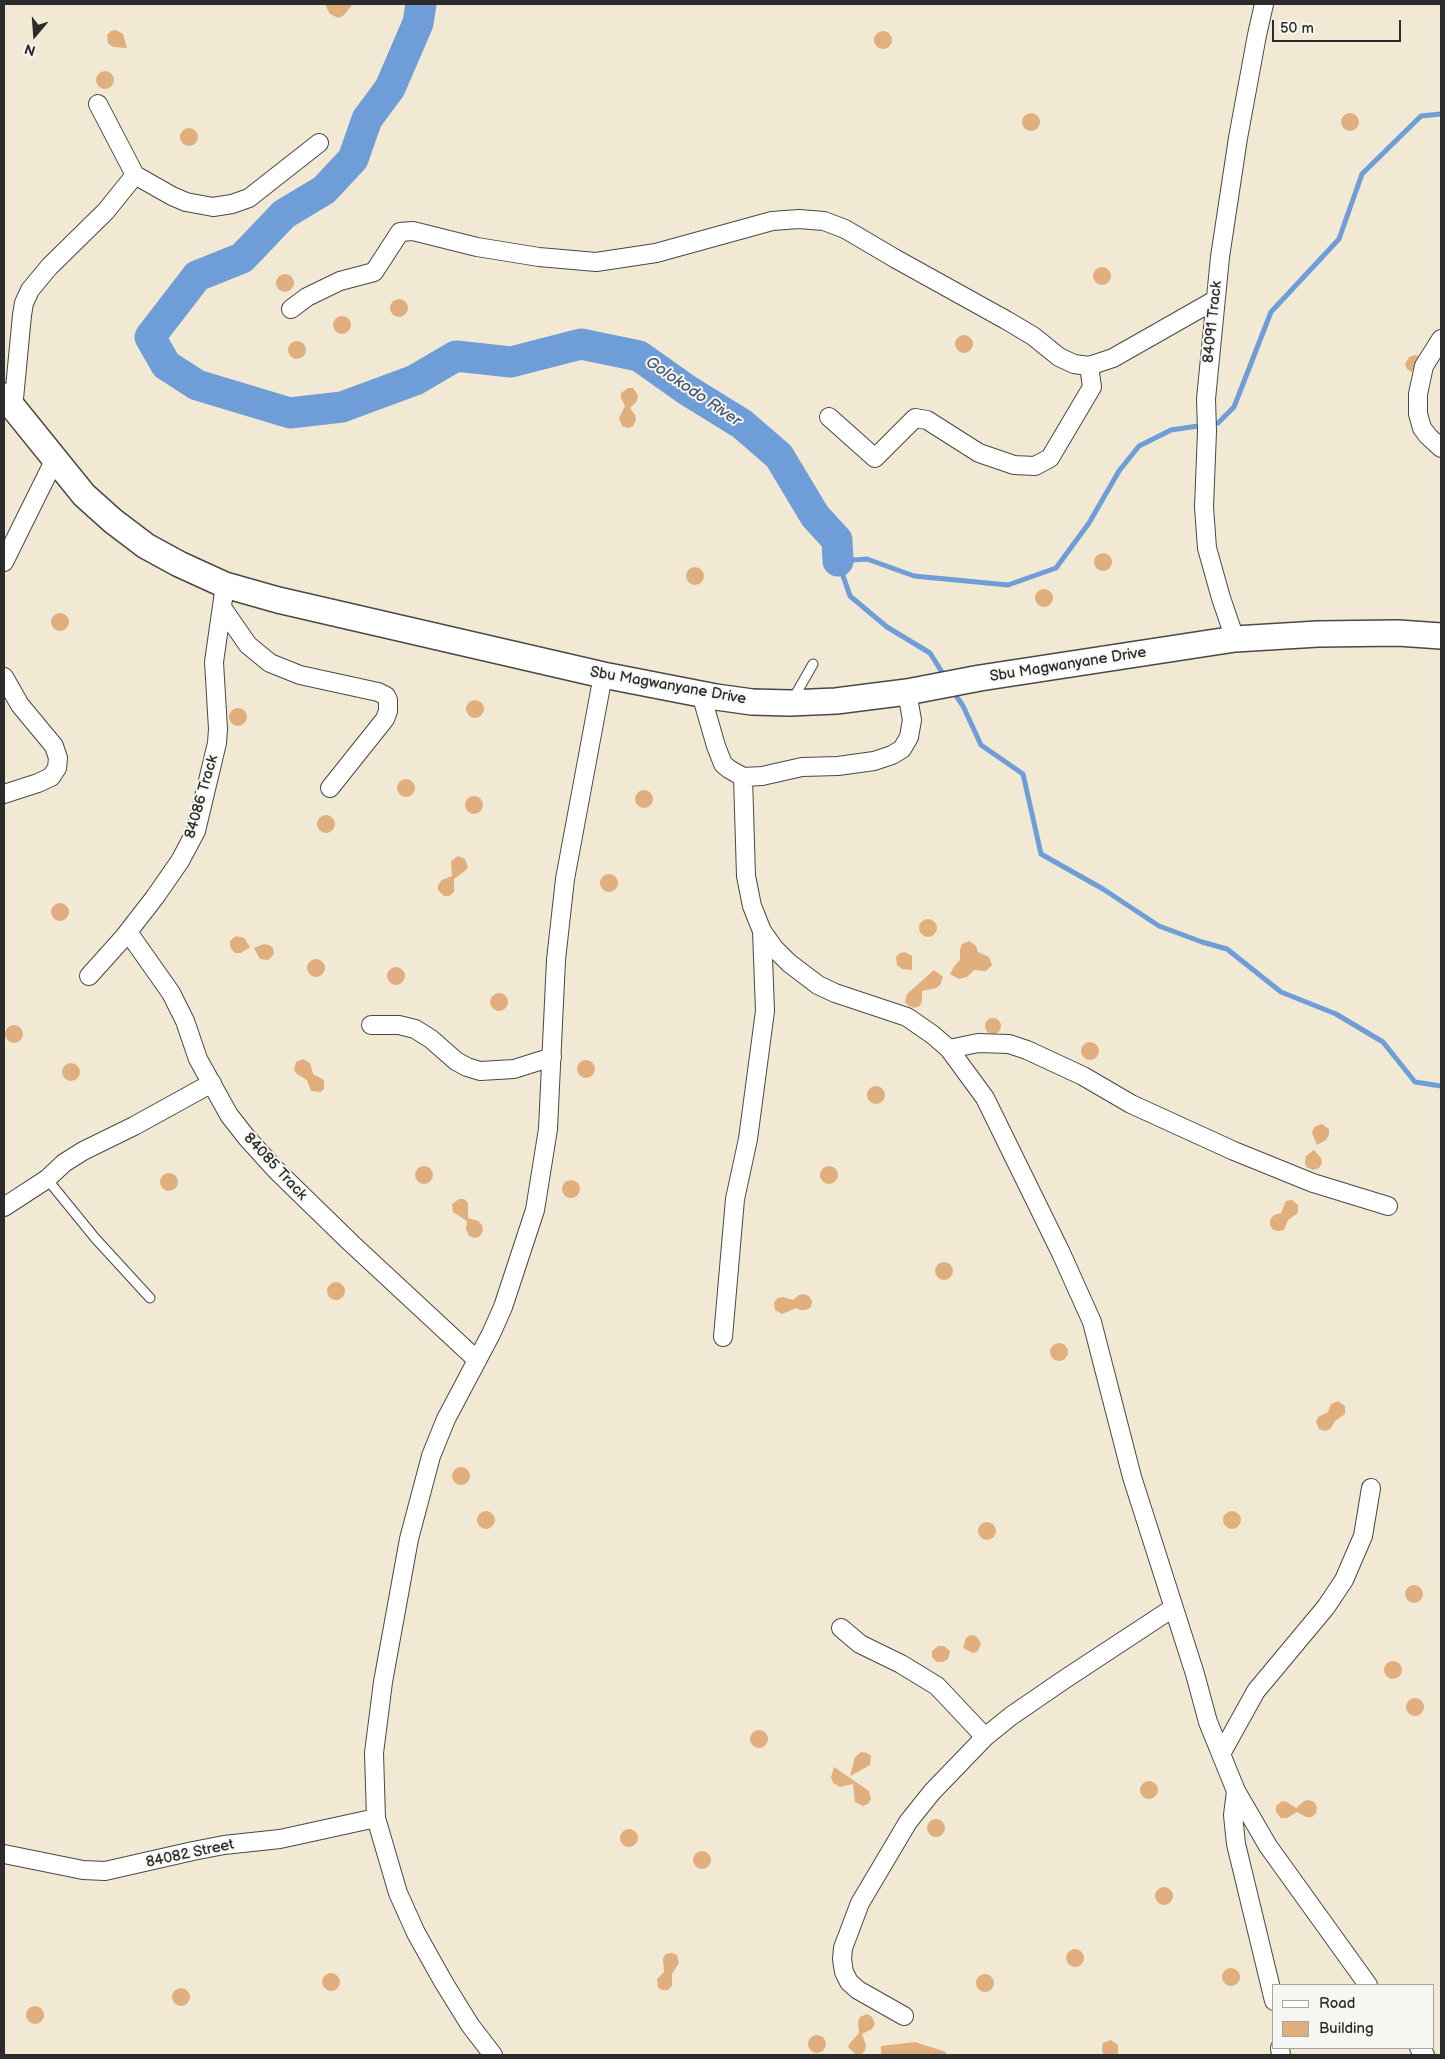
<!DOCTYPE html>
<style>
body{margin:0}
#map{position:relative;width:1445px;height:2059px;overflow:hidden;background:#f1e9d4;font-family:"Balsamiq Sans",sans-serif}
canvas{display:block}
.frame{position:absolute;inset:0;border:5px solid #2b2b2b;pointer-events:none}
.legend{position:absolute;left:1272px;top:1984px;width:162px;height:65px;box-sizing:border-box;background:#f6f6f2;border:1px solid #a5a5a2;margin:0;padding:6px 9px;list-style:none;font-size:15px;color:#2b2b2b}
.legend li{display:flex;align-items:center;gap:10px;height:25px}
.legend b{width:25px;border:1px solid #a5a5a2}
.north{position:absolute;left:10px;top:10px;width:50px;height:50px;-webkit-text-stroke:4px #f6f6f2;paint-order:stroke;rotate:198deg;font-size:14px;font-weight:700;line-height:20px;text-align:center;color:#2b2b2b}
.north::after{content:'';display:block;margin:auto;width:18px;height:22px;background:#2b2b2b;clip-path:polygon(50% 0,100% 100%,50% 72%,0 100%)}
.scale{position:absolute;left:1272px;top:20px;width:129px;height:22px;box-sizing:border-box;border:2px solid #2b2b2b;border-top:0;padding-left:6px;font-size:15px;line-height:18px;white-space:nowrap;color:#2b2b2b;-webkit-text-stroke:4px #f6f6f2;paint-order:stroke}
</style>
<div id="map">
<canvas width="1445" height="2059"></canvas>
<div class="frame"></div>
<ul class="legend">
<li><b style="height:6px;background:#fff"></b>Road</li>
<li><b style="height:14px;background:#e1ae7d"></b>Building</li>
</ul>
<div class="north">N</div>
<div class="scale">50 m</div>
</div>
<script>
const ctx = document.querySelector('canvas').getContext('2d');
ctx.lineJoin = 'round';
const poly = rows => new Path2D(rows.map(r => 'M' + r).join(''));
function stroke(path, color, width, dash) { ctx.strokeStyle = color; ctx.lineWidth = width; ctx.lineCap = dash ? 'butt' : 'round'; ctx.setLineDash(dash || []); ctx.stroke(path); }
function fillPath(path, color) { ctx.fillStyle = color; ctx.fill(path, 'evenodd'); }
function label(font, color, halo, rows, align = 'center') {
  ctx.font = font + ' "Balsamiq Sans",sans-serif'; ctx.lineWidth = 4; ctx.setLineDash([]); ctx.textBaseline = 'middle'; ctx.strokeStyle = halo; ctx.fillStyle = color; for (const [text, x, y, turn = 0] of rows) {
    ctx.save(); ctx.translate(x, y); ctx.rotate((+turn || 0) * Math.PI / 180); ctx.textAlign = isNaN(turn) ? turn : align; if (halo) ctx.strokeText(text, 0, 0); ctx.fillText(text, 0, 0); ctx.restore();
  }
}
stroke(poly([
 [945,677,930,653,887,627,850,596,838,561,867,559,914,576,1008,585,1056,568,1089,523,1119,471,1139,446,1171,430,1218,423,1234,407,1271,312,1339,239,1362,174,1421,116,1441,114],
 [953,691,963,706,981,745,1023,774,1041,854,1103,889,1159,926,1202,942,1227,949,1281,992,1336,1014,1383,1042,1415,1082,1441,1086]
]), '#6e9dd7', 5);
stroke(poly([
 [421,4,418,23,390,88,367,119,353,159,324,190,284,214,242,258,197,276,150,337,166,365,197,385,290,413,342,407,415,380,456,356,511,362,581,344,639,356,687,390,742,424,779,456,815,516,837,540,838,561]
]), '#6e9dd7', 31);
fillPath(poly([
 [325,4,353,4,343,16,338,18,330,14],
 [116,30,123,34,127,48,113,47,108,43,107,35,111,31],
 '874 40a9 9 0 1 1 18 0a9 9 0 1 1-18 0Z',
 '96 80a9 9 0 1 1 18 0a9 9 0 1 1-18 0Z',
 '1022 122a9 9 0 1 1 18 0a9 9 0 1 1-18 0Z',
 '1341 122a9 9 0 1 1 18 0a9 9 0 1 1-18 0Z',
 '180 137a9 9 0 1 1 18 0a9 9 0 1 1-18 0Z',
 '1093 276a9 9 0 1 1 18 0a9 9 0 1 1-18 0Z',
 '276 283a9 9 0 1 1 18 0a9 9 0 1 1-18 0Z',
 '390 308a9 9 0 1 1 18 0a9 9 0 1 1-18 0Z',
 '333 325a9 9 0 1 1 18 0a9 9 0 1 1-18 0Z',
 '955 344a9 9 0 1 1 18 0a9 9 0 1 1-18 0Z',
 '288 350a9 9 0 1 1 18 0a9 9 0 1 1-18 0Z',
 [1415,355,1418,356,1412,372,1407,369,1405,364,1409,357],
 [628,388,633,388,638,395,637,401,630,408,635,415,636,420,633,426,628,428,622,426,619,418,625,406,621,398,621,393],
 '1094 562a9 9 0 1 1 18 0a9 9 0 1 1-18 0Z',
 '686 576a9 9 0 1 1 18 0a9 9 0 1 1-18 0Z',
 '1035 598a9 9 0 1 1 18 0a9 9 0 1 1-18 0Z',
 '51 622a9 9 0 1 1 18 0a9 9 0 1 1-18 0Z',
 '466 709a9 9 0 1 1 18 0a9 9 0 1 1-18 0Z',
 '229 717a9 9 0 1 1 18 0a9 9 0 1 1-18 0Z',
 '397 788a9 9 0 1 1 18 0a9 9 0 1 1-18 0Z',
 '635 799a9 9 0 1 1 18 0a9 9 0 1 1-18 0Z',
 '465 805a9 9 0 1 1 18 0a9 9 0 1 1-18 0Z',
 '317 824a9 9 0 1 1 18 0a9 9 0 1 1-18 0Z',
 [458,856,465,859,468,867,465,871,454,879,454,892,449,896,444,896,438,890,438,885,442,880,452,876,451,861],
 '600 883a9 9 0 1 1 18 0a9 9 0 1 1-18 0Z',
 '51 912a9 9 0 1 1 18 0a9 9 0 1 1-18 0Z',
 '919 928a9 9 0 1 1 18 0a9 9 0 1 1-18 0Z',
 [236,936,244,938,250,947,241,953,235,953,230,947,230,941],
 [969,941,976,946,978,952,989,957,992,965,986,971,974,970,967,977,959,979,950,974,955,965,960,960,960,950,962,944],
 [264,944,269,945,273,948,274,954,268,960,260,959,254,948],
 [905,952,912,956,912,970,902,969,897,965,896,957,900,953],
 '307 968a9 9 0 1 1 18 0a9 9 0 1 1-18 0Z',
 '387 976a9 9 0 1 1 18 0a9 9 0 1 1-18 0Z',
 [934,970,943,977,940,985,936,988,922,991,922,1001,920,1006,914,1008,909,1006,905,1002,907,994],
 '490 1002a9 9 0 1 1 18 0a9 9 0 1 1-18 0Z',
 '985 1026a8 8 0 1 1 16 0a8 8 0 1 1-16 0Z',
 '5 1034a9 9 0 1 1 18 0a9 9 0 1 1-18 0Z',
 '1081 1051a9 9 0 1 1 18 0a9 9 0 1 1-18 0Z',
 [303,1059,310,1063,313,1074,324,1080,324,1089,320,1092,311,1091,307,1080,297,1074,294,1070,296,1062],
 '577 1069a9 9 0 1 1 18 0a9 9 0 1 1-18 0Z',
 '62 1072a9 9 0 1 1 18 0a9 9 0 1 1-18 0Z',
 '867 1095a9 9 0 1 1 18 0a9 9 0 1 1-18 0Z',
 [1322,1124,1329,1129,1329,1135,1326,1140,1317,1145,1312,1133,1314,1127],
 [1314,1150,1321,1158,1322,1163,1319,1168,1313,1170,1306,1167,1305,1161,1306,1156],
 '415 1175a9 9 0 1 1 18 0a9 9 0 1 1-18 0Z',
 '820 1175a9 9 0 1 1 18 0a9 9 0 1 1-18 0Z',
 '160 1182a9 9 0 1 1 18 0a9 9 0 1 1-18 0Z',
 '562 1189a9 9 0 1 1 18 0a9 9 0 1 1-18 0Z',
 [459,1199,464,1199,468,1203,468,1218,478,1221,482,1225,483,1231,480,1236,475,1238,469,1236,466,1229,467,1221,453,1212,452,1204],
 [1292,1200,1298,1205,1298,1213,1288,1220,1284,1230,1278,1231,1273,1230,1270,1225,1270,1220,1274,1215,1281,1213,1286,1201],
 '935 1271a9 9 0 1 1 18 0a9 9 0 1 1-18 0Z',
 '327 1291a9 9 0 1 1 18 0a9 9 0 1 1-18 0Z',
 [804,1294,809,1296,812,1301,811,1307,806,1310,800,1310,796,1308,782,1314,775,1310,774,1302,778,1298,783,1297,793,1300,799,1295],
 '1050 1352a9 9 0 1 1 18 0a9 9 0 1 1-18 0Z',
 [1338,1401,1345,1406,1345,1414,1335,1421,1330,1429,1325,1431,1319,1429,1316,1422,1318,1417,1328,1412,1331,1404],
 '452 1476a9 9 0 1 1 18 0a9 9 0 1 1-18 0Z',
 '477 1520a9 9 0 1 1 18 0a9 9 0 1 1-18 0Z',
 '1223 1520a9 9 0 1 1 18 0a9 9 0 1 1-18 0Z',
 '978 1531a9 9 0 1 1 18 0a9 9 0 1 1-18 0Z',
 '1405 1594a9 9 0 1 1 18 0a9 9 0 1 1-18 0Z',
 [971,1635,976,1636,981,1643,978,1651,973,1653,963,1648,966,1638],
 [938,1646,944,1646,950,1651,948,1659,943,1662,937,1662,932,1657,932,1651],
 '1384 1670a9 9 0 1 1 18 0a9 9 0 1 1-18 0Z',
 '1406 1707a9 9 0 1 1 18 0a9 9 0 1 1-18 0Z',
 '750 1739a9 9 0 1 1 18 0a9 9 0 1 1-18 0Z',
 [861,1752,867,1753,871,1756,870,1765,850,1776,855,1757],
 [834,1767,869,1791,871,1799,868,1804,863,1806,855,1802,853,1784,840,1787,833,1783,831,1777],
 '1140 1790a9 9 0 1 1 18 0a9 9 0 1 1-18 0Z',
 [1309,1800,1314,1802,1317,1807,1316,1813,1312,1817,1306,1817,1297,1812,1287,1818,1281,1818,1276,1812,1276,1806,1282,1801,1287,1802,1296,1808,1304,1801],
 '927 1828a9 9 0 1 1 18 0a9 9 0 1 1-18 0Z',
 '620 1838a9 9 0 1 1 18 0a9 9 0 1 1-18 0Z',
 '693 1860a9 9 0 1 1 18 0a9 9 0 1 1-18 0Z',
 '1155 1896a9 9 0 1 1 18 0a9 9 0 1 1-18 0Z',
 '1066 1958a9 9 0 1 1 18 0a9 9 0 1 1-18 0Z',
 [672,1953,677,1955,679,1963,672,1974,672,1986,668,1990,662,1990,658,1987,657,1979,664,1972,663,1958,666,1954],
 '1222 1977a9 9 0 1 1 18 0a9 9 0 1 1-18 0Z',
 '322 1982a9 9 0 1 1 18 0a9 9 0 1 1-18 0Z',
 '976 1983a9 9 0 1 1 18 0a9 9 0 1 1-18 0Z',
 '172 1997a9 9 0 1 1 18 0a9 9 0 1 1-18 0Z',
 '26 2015a9 9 0 1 1 18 0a9 9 0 1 1-18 0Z',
 [867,2014,872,2017,875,2024,872,2029,862,2034,866,2045,865,2051,861,2054,855,2054,848,2047,850,2043,859,2033,858,2022,860,2017],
 '808 2044a9 9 0 1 1 18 0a9 9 0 1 1-18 0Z',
 [1111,2040,1118,2045,1118,2055,1103,2055,1102,2048,1103,2043],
 [915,2042,946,2052,946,2055,881,2055,881,2046]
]), '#e1ae7d');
const service = poly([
 [793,699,813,664],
 [47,1179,95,1238,150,1298]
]);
const minor = poly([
 [135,175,172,196,186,202,213,207,232,204,249,198,319,143],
 [291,309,307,297,340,281,374,272,400,232,413,231,477,247,539,257,596,262,656,253,772,221,799,219,824,221,845,229,896,259,1006,320,1033,336,1059,357,1074,364,1089,366,1113,358,1215,300],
 [1441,339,1424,366,1418,394,1418,414,1422,428,1428,436,1441,448],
 [13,409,22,315,24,303,30,290,49,267,106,211,135,175,98,104],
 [829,417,875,458,915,418,927,420,979,453,1014,465,1035,466,1050,458,1092,387,1089,366],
 [4,562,54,461],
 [223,609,248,645,270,663,300,675,378,692,386,696,388,700,388,711,385,719,330,788],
 [1235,639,1221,598,1207,548,1204,507,1207,431,1206,399,1220,257,1238,138,1257,35,1264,4],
 [4,677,20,705,54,746,58,758,57,768,51,777,38,783,4,794],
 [701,694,716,746,723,764,729,769,743,777,746,876,752,906,762,931,774,948,789,963,818,985,835,993,907,1017,933,1035,949,1049,985,1098,1061,1253,1092,1322,1132,1477,1195,1674,1208,1722,1236,1791,1268,1846,1368,1985],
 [743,777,762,776,802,767,838,766,874,761,892,755,902,749,909,737,912,720,907,692],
 [128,932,171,993,185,1021,198,1059,229,1115,247,1138,276,1170,351,1243,477,1360],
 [89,976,124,937,155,897,180,861,196,831,217,743,218,729,214,662,225,585],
 [371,1025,399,1025,415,1029,431,1039,456,1061,467,1067,480,1071,514,1069,552,1057],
 [949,1049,978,1043,1009,1044,1027,1050,1083,1076,1131,1104,1234,1151,1313,1183,1388,1206],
 [4,1207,47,1179,64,1163,83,1151,134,1126,212,1083],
 [723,1337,735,1199,748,1139,765,1011,762,931],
 [841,1628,860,1644,901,1664,937,1686,985,1737],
 [1221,1754,1256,1691,1326,1607,1344,1580,1363,1536,1371,1488],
 [1236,1791,1233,1815,1236,1844,1274,2001],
 [4,1854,83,1870,105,1871,193,1851,224,1845,280,1839,376,1818],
 [904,2016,858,1990,849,1982,844,1972,842,1959,843,1948,860,1903,908,1822,932,1792,985,1737,1011,1716,1065,1679,1173,1608],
 [1280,2048,1281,2055],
 [1419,2048,1425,2055],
 [493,2055,470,2025,444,1983,416,1933,398,1893,376,1818,374,1753,383,1682,409,1539,431,1456,446,1419,491,1334,503,1307,535,1210,548,1129,556,960,565,879,603,675]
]);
const secondary = poly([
 [4,396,84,495,113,521,146,546,179,564,225,585,278,600,603,675,716,697,752,702,790,703,836,701,907,692,980,678,1235,639,1318,634,1398,633,1441,636]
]);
stroke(service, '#494844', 11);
stroke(minor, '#494844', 20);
stroke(secondary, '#494844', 28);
stroke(service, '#fff', 9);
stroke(minor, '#fff', 18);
stroke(secondary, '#fff', 25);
label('15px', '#2b2b2b', '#f6f6f2', [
 ["84091 Track",1213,322,-84],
 ["Sbu Magwanyane Drive",1068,665,-9],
 ["Sbu Magwanyane Drive",668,686,10],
 ["84086 Track",202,797,-74],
 ["84085 Track",275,1167,47],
 ["84082 Street",190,1854,-12]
]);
label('italic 16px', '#465970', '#f6f6f2', [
 ["Golokodo River",693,392,34]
]);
</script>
